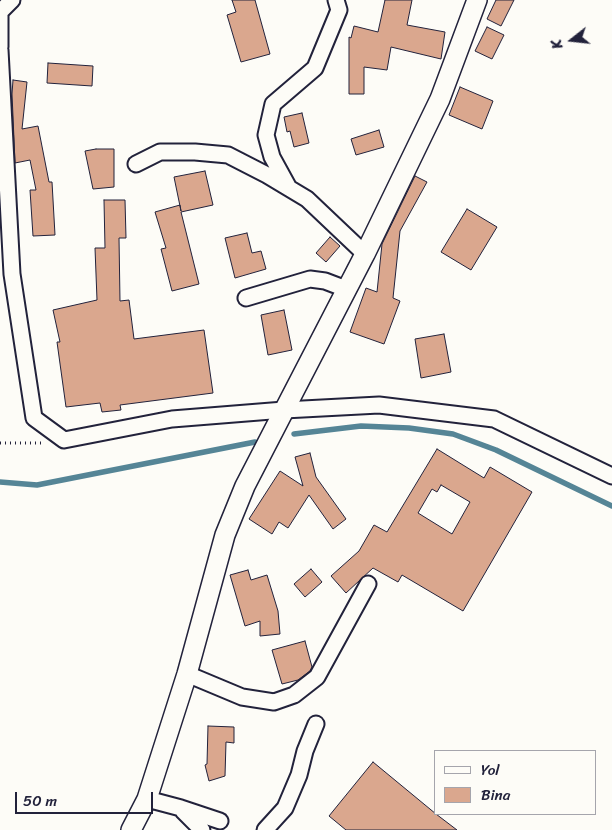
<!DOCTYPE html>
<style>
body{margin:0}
#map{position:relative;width:612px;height:830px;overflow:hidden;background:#fdfcf7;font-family:Sriracha,sans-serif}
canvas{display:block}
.legend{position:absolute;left:434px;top:750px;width:162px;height:65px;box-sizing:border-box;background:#fdfcf7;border:1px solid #a5a5ac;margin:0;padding:6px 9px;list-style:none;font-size:15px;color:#22223b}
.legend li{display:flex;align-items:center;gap:10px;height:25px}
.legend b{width:25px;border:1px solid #a5a5ac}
.north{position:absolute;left:547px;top:15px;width:50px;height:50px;-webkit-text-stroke:4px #fdfcf7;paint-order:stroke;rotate:254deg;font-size:14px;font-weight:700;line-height:20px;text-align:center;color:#22223b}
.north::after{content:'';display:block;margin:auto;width:18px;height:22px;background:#22223b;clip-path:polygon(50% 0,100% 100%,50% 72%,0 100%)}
.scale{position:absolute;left:15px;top:792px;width:138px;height:22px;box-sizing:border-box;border:2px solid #22223b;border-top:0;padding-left:6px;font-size:15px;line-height:18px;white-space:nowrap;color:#22223b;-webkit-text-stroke:4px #fdfcf7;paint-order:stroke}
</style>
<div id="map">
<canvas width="612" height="830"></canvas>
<ul class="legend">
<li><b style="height:6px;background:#fdfcf7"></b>Yol</li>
<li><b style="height:14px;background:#daa78e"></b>Bina</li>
</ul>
<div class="north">K</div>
<div class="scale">50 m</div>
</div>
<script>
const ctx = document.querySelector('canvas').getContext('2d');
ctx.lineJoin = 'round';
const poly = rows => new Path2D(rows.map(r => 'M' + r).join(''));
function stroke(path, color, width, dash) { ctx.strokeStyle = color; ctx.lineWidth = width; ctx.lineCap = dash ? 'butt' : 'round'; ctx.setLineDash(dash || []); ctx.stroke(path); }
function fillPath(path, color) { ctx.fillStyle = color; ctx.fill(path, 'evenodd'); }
stroke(poly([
 [294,434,361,426,409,428,453,434,496,450,612,506],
 [0,482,37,485,255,442]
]), '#558596', 5.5);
const building = poly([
 [232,0,255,0,270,54,241,62,227,15,236,12,232,0],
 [385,0,412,0,407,25,445,32,441,59,391,47,387,70,364,67,364,94,349,94,349,37,351,38,354,26,378,32,385,0],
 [496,0,514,0,501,26,487,19,496,0],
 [487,27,504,35,492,59,475,51,487,27],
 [48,63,93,66,92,86,47,83,48,63],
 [13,80,27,82,22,129,38,126,49,182,52,182,55,235,33,236,30,190,36,190,30,160,15,163,12,94,13,80],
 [460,87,493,101,482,129,449,115,460,87],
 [302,113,309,143,294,147,290,131,287,132,284,117,302,113],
 [379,130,384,147,356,155,351,139,379,130],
 [96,149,114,149,114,187,93,189,85,151,96,149],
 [205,171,213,205,181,212,199,284,172,291,161,249,166,248,155,212,180,205,181,211,174,177,205,171],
 [415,176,427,182,400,231,393,298,400,301,384,344,350,332,366,288,377,292,382,244,415,176],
 [104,200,125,200,126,238,119,238,120,301,129,300,134,339,204,330,213,393,120,405,121,410,102,412,100,403,66,407,57,342,60,342,53,310,97,300,95,248,105,248,104,200],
 [467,209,497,227,471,270,441,252,467,209],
 [247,233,252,253,261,251,266,269,235,278,225,238,247,233],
 [330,237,340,246,326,262,316,253,330,237],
 [284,310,292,350,268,355,261,315,284,310],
 [444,334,451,372,421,378,415,339,444,334],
 [437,449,484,478,490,467,532,492,463,611,402,575,398,582,373,568,346,593,331,576,359,551,374,525,387,532,437,449],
 [441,485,470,502,452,534,418,513,432,489,437,492,441,485],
 [310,453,316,477,346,519,333,529,309,495,288,528,279,522,272,534,249,519,280,471,303,486,295,457,310,453],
 [311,569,322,582,305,597,294,584,311,569],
 [248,570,251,580,267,575,278,611,280,634,260,636,260,621,245,626,230,575,248,570],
 [305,641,312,667,310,671,298,680,282,684,272,650,305,641],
 [208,726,234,727,234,743,226,742,225,776,209,781,205,765,207,764,208,726],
 [373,762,436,814,457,830,346,830,329,816,373,762]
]);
fillPath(building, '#daa78e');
stroke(building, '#22223b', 1);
const minor = poly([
 [0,12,0,47],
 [0,12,12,0],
 [0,50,12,274,34,418,64,440,172,419,284,410,379,405,494,419,612,476],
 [136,164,160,152,195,152,228,155,267,175,307,199,365,254],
 [289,188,272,157,266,135,273,104,315,68,339,10,336,0],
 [246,298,310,279,325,281,346,289],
 [187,674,242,697,274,702,294,695,317,677,368,584],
 [147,799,181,808,220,821],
 [183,811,202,830],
 [265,830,285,808,299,775,305,751,316,724]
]);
const tertiary = poly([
 [131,830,147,799,187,674,225,535,245,486,365,254,440,99,477,0]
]);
stroke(minor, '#22223b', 19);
stroke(tertiary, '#22223b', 22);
stroke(poly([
 [0,443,41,443]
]), '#22223b', 3, [1, 4]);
stroke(minor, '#fdfcf7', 15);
stroke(tertiary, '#fdfcf7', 19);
</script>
